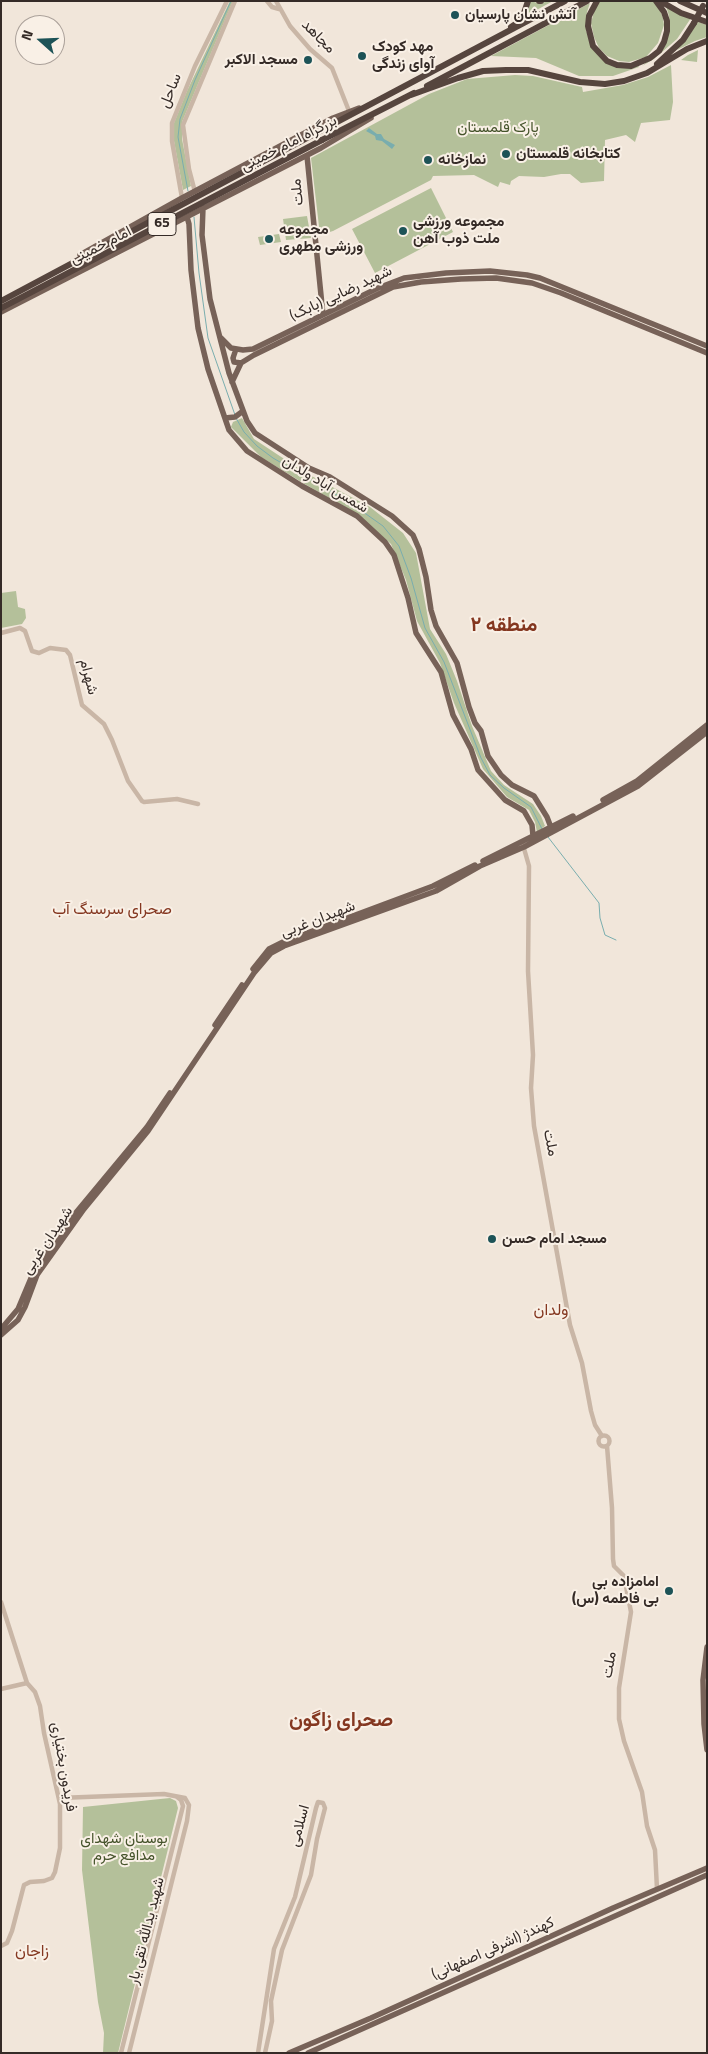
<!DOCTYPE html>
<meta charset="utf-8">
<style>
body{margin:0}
#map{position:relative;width:708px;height:2054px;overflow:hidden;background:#f1e6da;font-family:"Titillium Web",sans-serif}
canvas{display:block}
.frame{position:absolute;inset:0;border:2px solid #352b27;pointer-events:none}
.north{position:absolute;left:15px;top:15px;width:50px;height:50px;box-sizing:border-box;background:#f9f0e6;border:1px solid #aba19a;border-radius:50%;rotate:290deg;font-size:14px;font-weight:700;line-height:20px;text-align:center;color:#352b27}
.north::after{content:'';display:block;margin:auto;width:18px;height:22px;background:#1d5357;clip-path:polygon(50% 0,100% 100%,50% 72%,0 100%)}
</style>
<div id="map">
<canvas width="708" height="2054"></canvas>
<div class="frame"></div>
<div class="north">N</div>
</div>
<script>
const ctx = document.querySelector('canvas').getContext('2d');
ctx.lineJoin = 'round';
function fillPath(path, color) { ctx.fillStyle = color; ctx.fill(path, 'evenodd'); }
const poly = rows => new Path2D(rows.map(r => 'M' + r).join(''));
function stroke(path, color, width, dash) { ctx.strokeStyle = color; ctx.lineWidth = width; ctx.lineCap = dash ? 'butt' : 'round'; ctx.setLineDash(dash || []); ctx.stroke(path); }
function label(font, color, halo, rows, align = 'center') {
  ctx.font = font + ' "Titillium Web",Vazirmatn,sans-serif'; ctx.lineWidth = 4; ctx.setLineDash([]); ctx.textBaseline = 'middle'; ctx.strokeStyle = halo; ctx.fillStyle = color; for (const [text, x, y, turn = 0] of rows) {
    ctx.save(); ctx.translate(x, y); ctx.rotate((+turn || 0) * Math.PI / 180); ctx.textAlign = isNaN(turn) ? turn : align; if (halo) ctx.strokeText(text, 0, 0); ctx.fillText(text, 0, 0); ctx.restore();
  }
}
fillPath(poly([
 [230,1,233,1,182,122,182,139,191,186,183,190,174,141,174,123,187,91],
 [530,1,538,3,553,1,522,18],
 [600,1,653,1,659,8,663,18,664,25,658,43,646,57,629,62,619,61,607,56,599,48,594,37,591,23,595,8],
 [590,3,587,12,586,31,604,60,638,65,639,67,613,76,579,76,536,58,491,56],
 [666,6,691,18,677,39,654,59,642,66,659,52,670,29,669,16],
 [698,22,707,25,707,37,695,41,677,50],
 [698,50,697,62,681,60,688,55],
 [671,65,673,102,670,120,641,123,635,142,626,135,605,140,604,181,581,183,570,174,561,174,544,177,519,176,511,181,510,185,500,182,498,187,474,175,433,176,431,180,333,231,320,235,311,158,429,94,467,79,515,75,533,76,582,87,583,92,623,85,648,77],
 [431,188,453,232,375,273,352,229],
 [307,216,311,238,286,240,283,219],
 [279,234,281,242,260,245,258,237],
 [242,418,254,439,304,472,370,507,403,533,416,553,430,629,446,654,457,681,472,726,491,771,504,785,533,804,541,816,545,826,537,832,535,822,529,810,507,797,483,769,454,703,440,663,417,621,406,580,391,544,354,512,303,483,261,457,231,427,233,422],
 [16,591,18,607,25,609,26,618,22,624,1,628,1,593],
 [170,1798,176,1801,178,1808,118,2053,103,2053,104,2033,98,2002,82,1870,83,1807]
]), '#b4c09a');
fillPath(poly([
 [369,128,377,134,381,134,384,139,395,145,392,149,382,141,376,140,375,136,366,131]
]), '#79adae');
stroke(poly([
 [188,191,178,137,180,119,195,80,231,1],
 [194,217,199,273,208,338,235,415],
 [236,418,244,432,257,446,273,458,349,502,383,526,399,546,411,578,425,628,444,662,481,758,490,775,504,788,531,807,542,829],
 [548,837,599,903,600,918,605,935,616,940]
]), '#79adae', 1);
stroke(poly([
 [267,1,272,7,279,9],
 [276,1,290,26,310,49,332,68,349,111],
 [195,192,189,169,183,125,235,1],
 [182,198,172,141,172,123,195,66,227,1],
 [1,633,20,628,25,631,32,651,39,653,50,648,66,650,70,655,82,705,104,724,112,740,128,781,142,801,144,802,177,799,198,804],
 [523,845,529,866,528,971,533,1055,531,1088,534,1126,570,1325,582,1363,591,1411,595,1425,602,1436],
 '598.5 1441a5.5 5.5 0 1 1 11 0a5.5 5.5 0 1 1-11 0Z',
 [607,1446,612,1508,613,1559,614,1566,624,1576,631,1612,619,1688,619,1719,624,1741,642,1792,647,1826,655,1850,657,1889],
 [1,1602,27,1683,35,1692,40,1706,44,1733,60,1804,60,1848,55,1872,52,1878,44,1881,30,1882,24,1885,12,1931,7,1943,1,1946],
 [1,1689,27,1683],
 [59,1798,164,1794,185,1798,189,1805,187,1821,129,2053],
 [121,2053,183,1806,181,1800,177,1797],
 [258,2053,274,1949,295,1897,316,1808,318,1802,323,1803,325,1808,317,1839,311,1875,282,1950,271,2001,272,2021,265,2053]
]), '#c9b6a6', 4.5);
stroke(poly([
 [307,156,323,315],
 [203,208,202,235,210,299,229,373,247,421,255,433,309,468,330,477,392,516,413,535,419,549,426,577,431,610,436,626,457,663,469,707,475,723,481,731,488,756,501,775,512,785,534,796,547,817,552,830],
 [187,217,189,224,191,270,198,328,208,369,229,430,247,451,302,486,357,516,385,542,394,555,408,598,416,633,441,672,453,715,471,749,478,770,505,800,524,811,532,825,533,836],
 [80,255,182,198,333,118,359,108],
 [1,312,321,148,371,118],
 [221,338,231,348,243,350,253,349,378,288,404,278,446,273,490,271,527,275,540,278,707,346],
 [236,349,233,358,234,362,241,363],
 [232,382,241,363,254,355,393,287,421,282,461,279,496,278,532,283,561,293,707,353],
 [225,418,235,417,243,411],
 [603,800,637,781,707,725],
 [483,861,573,816],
 [253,969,269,949,283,942,433,886,475,865],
 [215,1025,242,985],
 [1,1329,18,1309,34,1271,69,1221,147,1127,170,1093],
 [1,1335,18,1320,25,1307,37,1275,84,1209,148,1131,254,973,271,953,284,946,436,891,480,866,524,847,638,786,707,732],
 [707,1647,703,1680,704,1724,707,1750],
 [289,2053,371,2018,613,1908,707,1868],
 [308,2053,707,1875]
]), '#776258', 5.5);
stroke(poly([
 [539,1,541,1],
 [597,1,589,16,588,26,593,46,607,61,617,65,631,66,650,58,659,51,664,42,667,31,667,21,664,12,656,1],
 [660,1,681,13,707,22],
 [680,1,707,13],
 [511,27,517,23,524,13,528,1],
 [657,64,683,40,694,23],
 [427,86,587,1],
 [411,95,458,78,483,71,506,70,528,70,580,82,605,84,624,81,647,73,687,49,707,41],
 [320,131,565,1],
 [322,140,414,93]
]), '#56453e', 6);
stroke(poly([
 [694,23,703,6],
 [1,301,320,131],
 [1,308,322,140]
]), '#56453e', 6);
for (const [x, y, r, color] of [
 [455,15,5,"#1d5357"],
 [362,56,5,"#1d5357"],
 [308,60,5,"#1d5357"],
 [506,154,5,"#1d5357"],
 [428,160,5,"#1d5357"],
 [403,231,5,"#1d5357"],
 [269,239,5,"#1d5357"],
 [492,1239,5,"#1d5357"],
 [669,1591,5,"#1d5357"]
]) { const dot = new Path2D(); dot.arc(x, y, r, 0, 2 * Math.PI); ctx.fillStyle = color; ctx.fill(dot); stroke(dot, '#f9f0e6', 2); }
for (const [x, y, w] of [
 [162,224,28]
]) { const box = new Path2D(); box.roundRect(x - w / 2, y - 11.5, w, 23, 4); ctx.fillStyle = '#f9f0e6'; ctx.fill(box); stroke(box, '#352b27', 1); }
label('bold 14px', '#352b27', null, [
 ["65",162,224]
]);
label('bold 15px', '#352b27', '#f9f0e6', [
 ["آتش نشان پارسیان",465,15],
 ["مهد کودک",372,47],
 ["آوای زندگی",372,64],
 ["مسجد الاکبر",298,60,"right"],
 ["کتابخانه قلمستان",516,154],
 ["نمازخانه",438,160],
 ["مجموعه ورزشی",413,222],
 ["ملت ذوب آهن",413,239],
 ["مجموعه",279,230],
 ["ورزشی مطهری",279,247],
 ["مسجد امام حسن",502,1239],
 ["امامزاده بی",659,1582,"right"],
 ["بی فاطمه (س)",659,1599,"right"]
], 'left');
label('15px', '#352b27', '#f9f0e6', [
 ["مجاهد",318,37,45],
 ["ساحل",171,91,-68],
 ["بزرگراه امام خمینی",289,144,-27],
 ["ملت",298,192,-96],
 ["امام خمینی",101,246,-27],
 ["شهید رضایی (بابک)",341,294,-25],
 ["شمس آباد ولدان",325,485,31],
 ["شهرام",88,677,76],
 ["شهیدان غربی",318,920,-21],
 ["ملت",550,1143,79],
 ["شهیدان غربی",48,1241,-56],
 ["ملت",610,1665,-80],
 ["فریدون بختیاری",63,1767,80],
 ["اسلامی",300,1826,-75],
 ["شهید یدالله تقی یار",147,1931,-76],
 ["کهندژ (اشرفی اصفهانی)",493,1949,-24]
]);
label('15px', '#45532b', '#f9f0e6', [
 ["پارک قلمستان",498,128],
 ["بوستان شهدای",124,1839],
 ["مدافع حرم",124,1856]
]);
label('16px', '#843720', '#f9f0e6', [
 ["صحرای سرسنگ آب",112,910],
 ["ولدان",551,1311],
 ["زاجان",32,1952]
]);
label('bold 20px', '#843720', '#f9f0e6', [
 ["منطقه ۲",504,626],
 ["صحرای زاگون",341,1721]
]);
</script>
